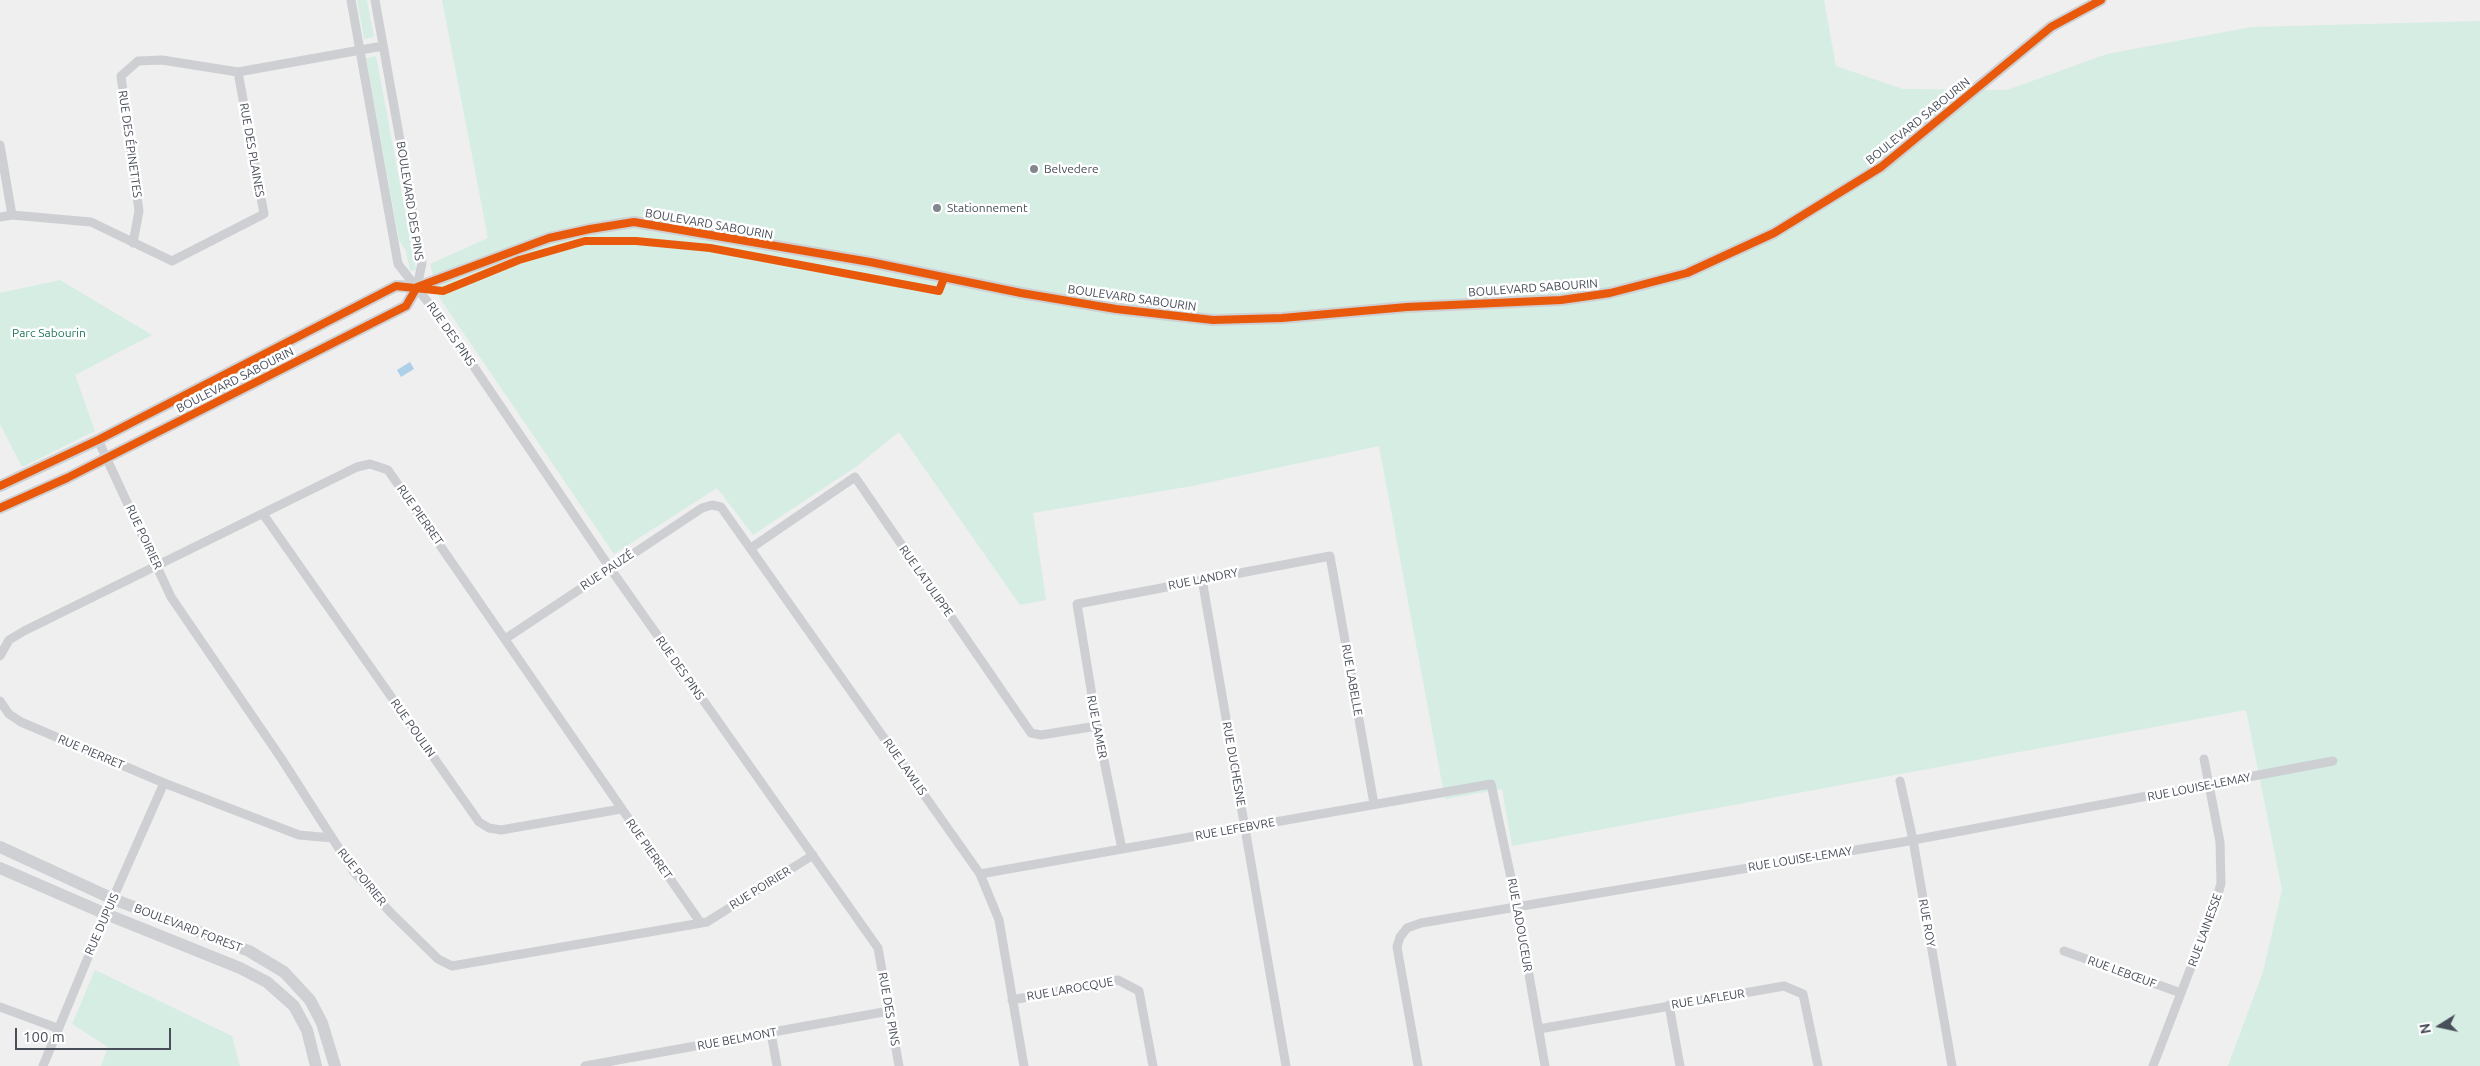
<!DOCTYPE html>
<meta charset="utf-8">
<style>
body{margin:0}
#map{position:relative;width:2480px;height:1066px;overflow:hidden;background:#efefef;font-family:Ubuntu,sans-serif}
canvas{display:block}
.north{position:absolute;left:2415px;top:1001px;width:50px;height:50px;-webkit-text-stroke:4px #fff;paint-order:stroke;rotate:260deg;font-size:14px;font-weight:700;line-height:20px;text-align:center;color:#484e5a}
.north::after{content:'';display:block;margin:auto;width:18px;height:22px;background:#484e5a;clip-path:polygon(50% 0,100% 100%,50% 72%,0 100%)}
.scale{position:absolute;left:15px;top:1028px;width:156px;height:22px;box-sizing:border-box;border:2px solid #484e5a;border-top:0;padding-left:6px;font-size:15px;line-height:18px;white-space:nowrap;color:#484e5a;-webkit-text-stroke:4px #fff;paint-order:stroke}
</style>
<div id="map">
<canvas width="2480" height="1066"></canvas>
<div class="north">N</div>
<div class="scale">100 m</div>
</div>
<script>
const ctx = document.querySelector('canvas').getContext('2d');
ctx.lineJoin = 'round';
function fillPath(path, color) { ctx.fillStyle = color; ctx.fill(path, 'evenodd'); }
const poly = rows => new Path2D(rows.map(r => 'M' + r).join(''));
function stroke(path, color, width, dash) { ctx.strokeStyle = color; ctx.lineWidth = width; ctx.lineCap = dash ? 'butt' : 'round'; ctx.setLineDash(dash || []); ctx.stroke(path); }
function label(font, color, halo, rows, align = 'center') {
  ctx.font = font + ' Ubuntu,sans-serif'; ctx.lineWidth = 5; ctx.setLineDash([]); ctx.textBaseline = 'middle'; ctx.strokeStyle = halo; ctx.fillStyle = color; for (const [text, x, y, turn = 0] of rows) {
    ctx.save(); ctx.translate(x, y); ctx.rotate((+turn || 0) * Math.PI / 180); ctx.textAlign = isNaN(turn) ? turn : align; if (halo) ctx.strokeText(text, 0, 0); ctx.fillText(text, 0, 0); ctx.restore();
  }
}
fillPath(poly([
 [357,0,367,0,374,37,364,39],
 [442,0,1824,0,1836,66,1903,89,2007,90,2107,54,2251,27,2480,21,2480,1066,2228,1066,2263,972,2282,890,2246,710,1512,846,1502,789,1445,799,1379,446,1192,486,1033,513,1046,600,1020,605,899,432,857,466,753,535,717,488,614,554,439,297,430,264,488,238],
 [376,56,416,270,410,271,406,251,399,240,366,58],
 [60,280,152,335,75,375,95,431,22,467,0,424,0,293],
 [95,970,232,1036,240,1066,101,1066,108,1047,72,1024]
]), '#d5ede3');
fillPath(poly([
 [410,362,414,369,401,377,397,370]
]), '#acd0e7');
stroke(poly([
 [351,0,398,264,445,324,610,568,878,948,899,1066],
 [375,0,422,263,417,287],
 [0,145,12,215],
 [0,217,12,215,91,222,172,261,264,214,238,72],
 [133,243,139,211,121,76,138,61,162,60,238,72,383,46],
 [98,440,171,597,281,758,354,872,391,913,438,959,452,966,707,922,813,855],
 [263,514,479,822,489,828,501,830,621,809],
 [751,548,855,477,1031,733,1041,735,1097,726],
 [1202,579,1286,1066],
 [505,639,702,508,712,505,721,507,980,874,999,920,1024,1066],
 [0,656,9,640,24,631,357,467,370,464,388,470,700,922],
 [0,701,9,714,21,722,164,783,299,835,332,838],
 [1900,781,1913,840,1952,1066],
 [1122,849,1097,726,1077,604,1330,556,1374,804],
 [980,874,1491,784,1517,906,1545,1066],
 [2064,951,2181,993],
 [1012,1000,1118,980,1139,991,1153,1066],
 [1669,1005,1680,1066],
 [0,1007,57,1028],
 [1539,1029,1784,986,1803,994,1818,1066],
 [771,1033,777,1066],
 [43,1066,106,914,164,783],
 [585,1066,889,1011],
 [1418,1066,1397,947,1400,937,1407,928,1421,923,1903,842,2333,761],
 [2153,1066,2216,902,2221,883,2220,842,2204,759]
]), '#cecfd2', 9);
stroke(poly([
 [0,486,98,440,396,286,417,287,549,238,590,229,634,222,870,262,1021,293,1116,309,1213,320,1282,318,1407,307,1561,300,1610,293,1687,273,1774,233,1881,167,2051,27,2101,0],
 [0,508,67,478,406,306,417,287],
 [0,847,113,899,249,951,284,972,310,1000,322,1023,335,1066],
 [0,868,106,914,240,968,267,982,294,1006,307,1030,316,1066]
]), '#ced0d3', 12);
stroke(poly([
 [0,486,98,440,396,286,443,291,519,260,585,241,636,241,710,248,939,291,944,278],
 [0,508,67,478,406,306,417,287,549,238,590,229,634,222,870,262,1021,293,1116,309,1213,320,1282,318,1407,307,1561,300,1610,293,1687,273,1774,233,1881,167,2051,27,2101,0]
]), '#e8590c', 8);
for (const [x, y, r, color] of [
 [1034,169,5,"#82868e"],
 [937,208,5,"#82868e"]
]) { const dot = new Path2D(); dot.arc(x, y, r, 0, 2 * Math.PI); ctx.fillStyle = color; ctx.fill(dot); stroke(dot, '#fff', 2); }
label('12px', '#484e5a', '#fff', [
 ["BOULEVARD SABOURIN",1918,121,-39],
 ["RUE DES ÉPINETTES",130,144,82],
 ["RUE DES PLAINES",252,150,80],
 ["BOULEVARD DES PINS",410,201,81],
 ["BOULEVARD SABOURIN",709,224,10],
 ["BOULEVARD SABOURIN",1533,288,-4],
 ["BOULEVARD SABOURIN",1132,298,8],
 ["RUE DES PINS",451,334,55],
 ["BOULEVARD SABOURIN",235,380,-27],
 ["RUE PIERRET",420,515,55],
 ["RUE POIRIER",144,537,65],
 ["RUE PAUZÉ",607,570,-34],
 ["RUE LANDRY",1203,579,-11],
 ["RUE LATULIPPE",926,581,55],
 ["RUE DES PINS",680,668,55],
 ["RUE LABELLE",1352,680,80],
 ["RUE LAMER",1097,727,79],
 ["RUE POULIN",413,728,55],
 ["RUE PIERRET",91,752,23],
 ["RUE DUCHESNE",1234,764,80],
 ["RUE LAWLIS",905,767,55],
 ["RUE LOUISE-LEMAY",2199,787,-11],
 ["RUE LEFEBVRE",1235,829,-10],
 ["RUE PIERRET",649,849,55],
 ["RUE LOUISE-LEMAY",1800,859,-9],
 ["RUE POIRIER",362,877,51],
 ["RUE POIRIER",760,888,-32],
 ["RUE ROY",1927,923,80],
 ["RUE DUPUIS",102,924,-66],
 ["RUE LADOUCEUR",1520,925,80],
 ["BOULEVARD FOREST",188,928,21],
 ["RUE LAINESSE",2205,930,-70],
 ["RUE LEBŒUF",2122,972,20],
 ["RUE LAROCQUE",1070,989,-10],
 ["RUE LAFLEUR",1708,999,-9],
 ["RUE DES PINS",889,1009,80],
 ["RUE BELMONT",737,1039,-10]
]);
label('12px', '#484e5a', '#fff', [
 ["Belvedere",1044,169],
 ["Stationnement",947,208]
], 'left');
label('12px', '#1e755b', '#fff', [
 ["Parc Sabourin",49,333]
]);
</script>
